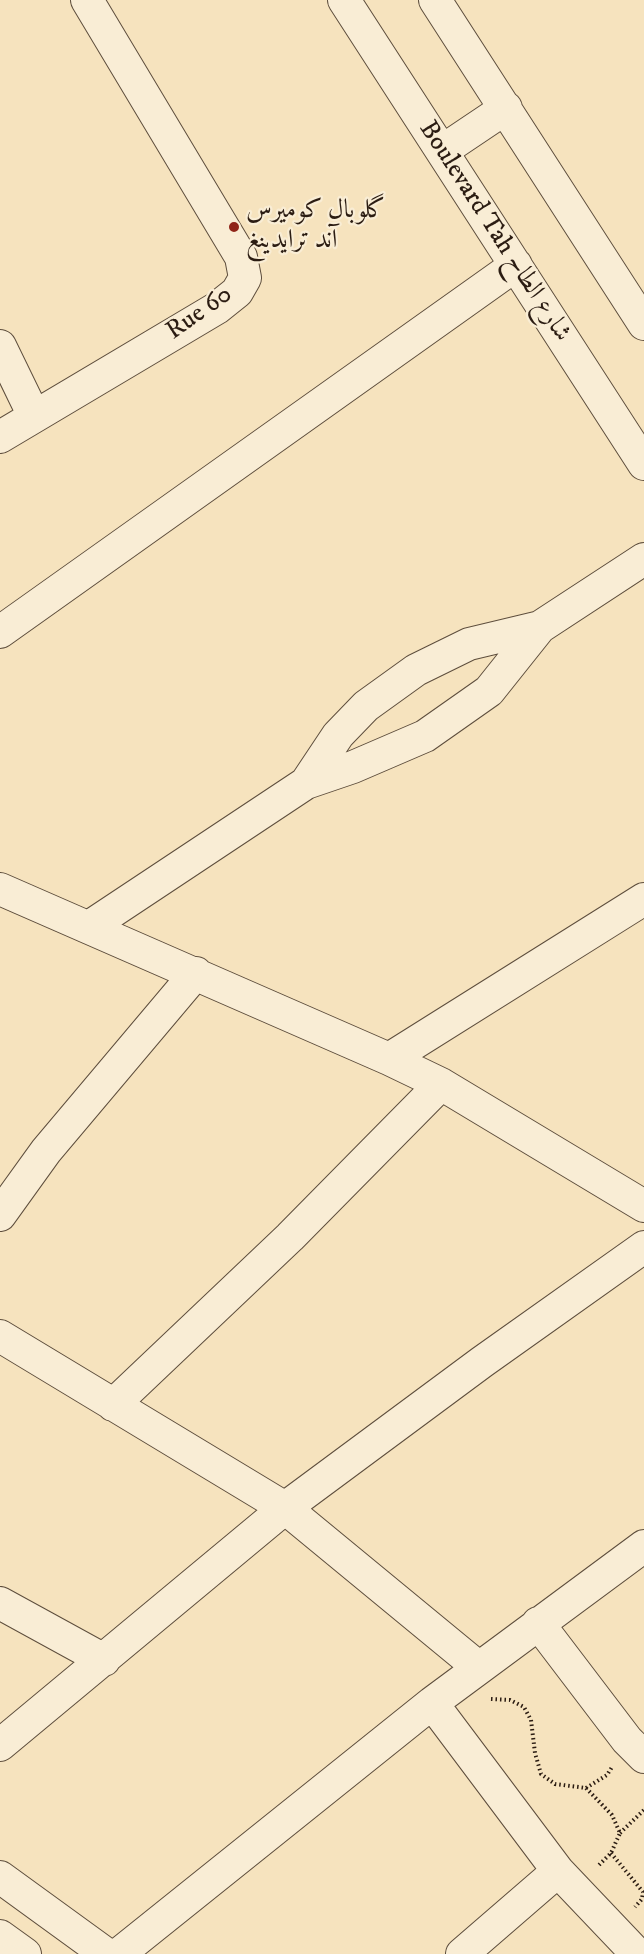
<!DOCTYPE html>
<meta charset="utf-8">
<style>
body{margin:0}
canvas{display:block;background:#f6e3be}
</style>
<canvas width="644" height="1954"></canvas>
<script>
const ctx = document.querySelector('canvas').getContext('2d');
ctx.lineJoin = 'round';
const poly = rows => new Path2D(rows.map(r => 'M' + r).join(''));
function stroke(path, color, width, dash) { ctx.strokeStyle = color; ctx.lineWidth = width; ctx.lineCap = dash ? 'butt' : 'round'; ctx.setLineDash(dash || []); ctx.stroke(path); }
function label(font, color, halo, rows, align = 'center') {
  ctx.font = font + ' "IM FELL DW Pica",Amiri,serif'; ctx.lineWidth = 4.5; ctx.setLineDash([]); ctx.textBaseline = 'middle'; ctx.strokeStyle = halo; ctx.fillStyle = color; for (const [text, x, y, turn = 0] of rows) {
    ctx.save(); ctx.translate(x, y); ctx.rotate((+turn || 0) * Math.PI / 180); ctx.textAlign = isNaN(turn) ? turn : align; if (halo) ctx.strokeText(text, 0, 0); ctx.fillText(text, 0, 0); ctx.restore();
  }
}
const minor = poly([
 [344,0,644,464],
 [435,0,644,324],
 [442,151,506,108],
 [0,346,34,416],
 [0,437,217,308,237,292,245,278,241,257,87,0],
 [0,632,516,265],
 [306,783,338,735,366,706,416,670,469,644,540,627],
 [0,889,389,1059,441,1084,644,1206],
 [89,927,306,783,353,767,425,736,489,691,540,627,644,559],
 [389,1059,644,899],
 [0,1215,46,1151,196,973],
 [0,1336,285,1508,478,1667],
 [113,1405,290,1237,441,1084],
 [0,1603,104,1660],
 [538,1623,627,1740,644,1757],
 [432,1703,558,1871,637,1954],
 [0,1745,285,1508,482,1362,644,1247],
 [0,1877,106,1954],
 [0,1936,25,1954],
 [119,1954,432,1703,644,1546],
 [462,1954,558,1871]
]);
stroke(minor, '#5e4e3d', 34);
stroke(poly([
 [491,1699,510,1700,524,1707,531,1720,535,1753,541,1774,555,1784,586,1788,607,1775,612,1767],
 [586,1788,612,1815,620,1833,611,1853,597,1867],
 [620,1833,644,1810],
 [611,1853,643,1892,642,1899,635,1907]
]), '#2b1c12', 4, [1.5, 3]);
stroke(minor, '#f9edd5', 32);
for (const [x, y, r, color] of [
 [234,227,6,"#8f2418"]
]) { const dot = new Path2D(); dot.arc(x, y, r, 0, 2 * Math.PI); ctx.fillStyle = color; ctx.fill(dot); stroke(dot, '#f9edd5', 2); }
label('26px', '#2b1c12', '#f9edd5', [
 ["گلوبال كوميرس",246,212],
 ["آند ترايدينغ",246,242]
], 'left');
label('26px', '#2b1c12', '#f9edd5', [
 ["Boulevard Tah شارع الطاح",494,232,57],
 ["Rue 60",200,314,-35]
]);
</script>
